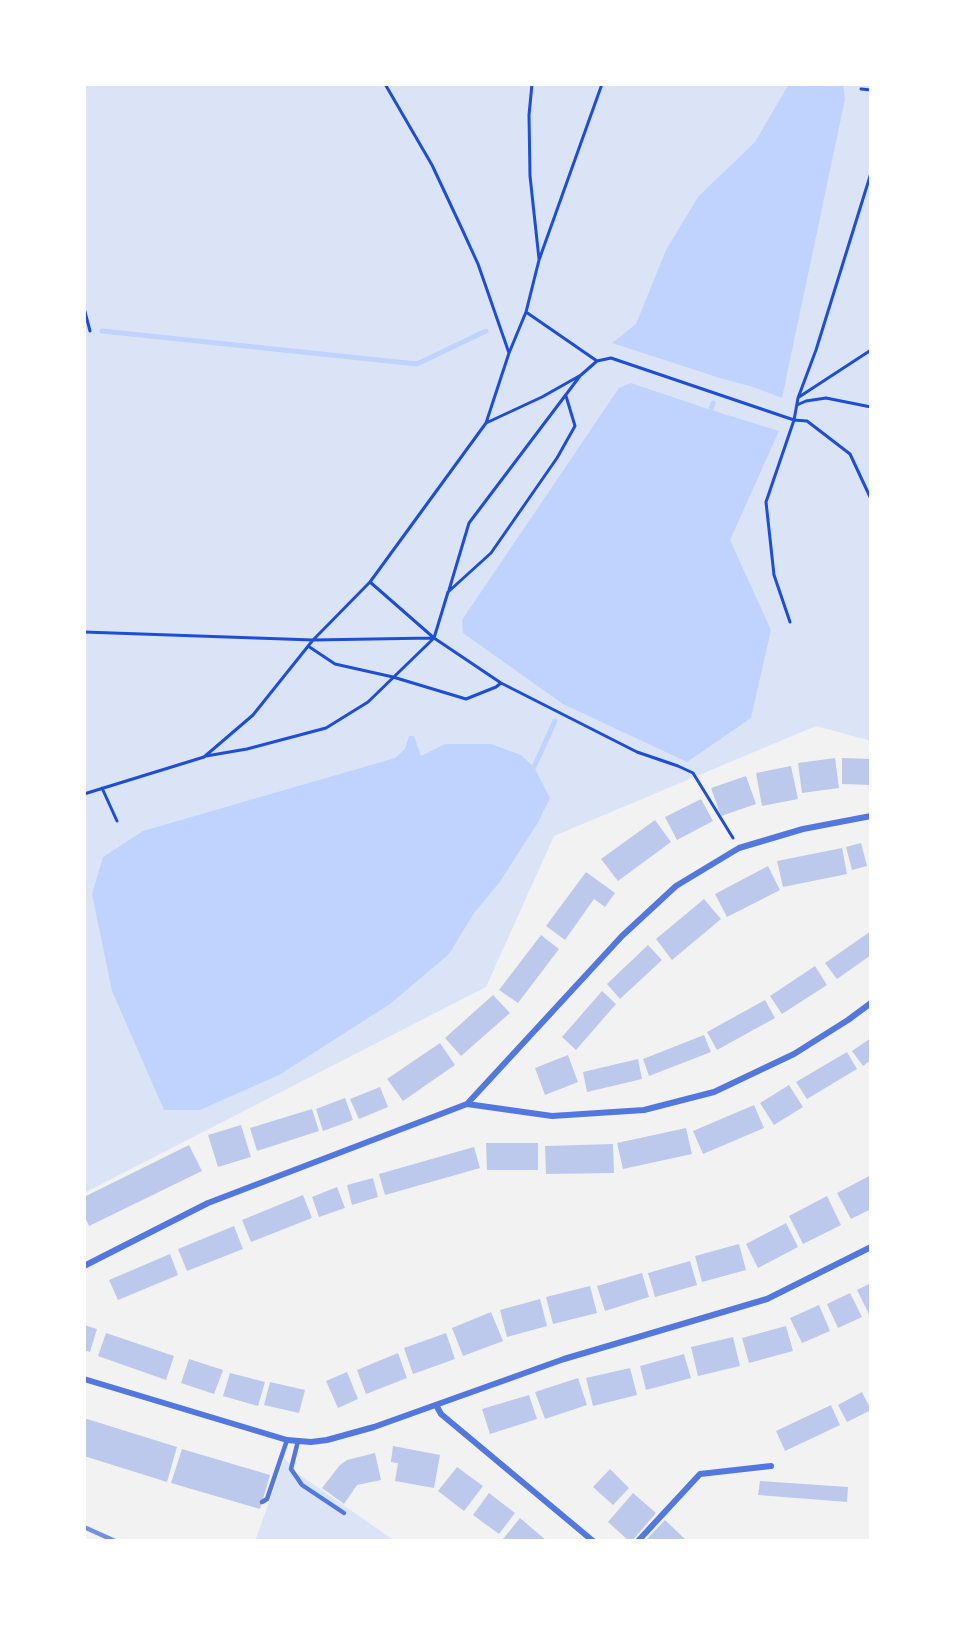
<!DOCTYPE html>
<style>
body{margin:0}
#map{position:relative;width:955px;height:1625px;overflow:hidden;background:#f2f2f2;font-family:"DM Sans",sans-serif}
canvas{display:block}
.frame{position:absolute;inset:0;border:86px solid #fff;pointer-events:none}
</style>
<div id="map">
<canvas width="955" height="1625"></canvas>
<div class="frame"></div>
</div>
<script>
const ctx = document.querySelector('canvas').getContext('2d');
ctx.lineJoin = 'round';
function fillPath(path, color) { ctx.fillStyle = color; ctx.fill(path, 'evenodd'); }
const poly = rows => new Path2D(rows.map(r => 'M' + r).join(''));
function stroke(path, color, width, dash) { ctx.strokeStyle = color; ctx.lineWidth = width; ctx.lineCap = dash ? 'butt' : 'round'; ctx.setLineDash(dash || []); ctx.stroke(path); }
fillPath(poly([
 [84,84,871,84,871,741,816,726,554,836,486,987,84,1193],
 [285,1458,294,1471,395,1541,255,1541]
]), '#dbe4f7');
fillPath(poly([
 [789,84,843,84,845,99,782,398,753,387,720,378,612,343,636,324,666,250,698,197,755,142],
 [631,383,711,410,779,431,730,540,771,630,751,718,687,762,563,704,463,633,462,620,619,388],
 [409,736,414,736,421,756,445,744,491,744,521,755,534,767,550,798,537,824,499,883,474,913,449,954,390,1004,279,1075,200,1110,164,1110,112,991,92,894,103,857,143,831,395,758,405,749]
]), '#bfd3fe');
stroke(poly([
 [102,331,417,364,486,331],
 [709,416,713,403],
 [530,770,534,767,555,721]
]), '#bfd3fe', 5);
fillPath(poly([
 [835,758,839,788,802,793,798,763],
 [842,758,871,759,871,785,842,784],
 [791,766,798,799,762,806,756,773],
 [746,776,756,804,721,816,711,788],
 [701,799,713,821,677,840,665,817],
 [655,820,671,842,618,881,601,859],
 [861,843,867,866,852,870,846,847],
 [842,848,847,874,783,887,777,861],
 [768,866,780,890,727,917,715,894],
 [586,872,615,893,605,907,594,899,565,940,546,926],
 [704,899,721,919,672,960,656,939],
 [871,931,871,955,837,979,825,963],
 [541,935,559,949,518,1003,499,990],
 [648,945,662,960,620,999,607,984],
 [815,966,827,985,782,1014,770,996],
 [602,991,616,1004,576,1050,562,1037],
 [493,995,510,1013,461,1056,445,1038],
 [765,1000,775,1018,717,1050,707,1032],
 [704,1035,711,1052,649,1076,643,1059],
 [871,1038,871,1060,863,1066,852,1051],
 [440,1043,455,1065,403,1101,387,1079],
 [847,1052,857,1069,807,1099,796,1082],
 [568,1055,578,1082,545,1095,535,1068],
 [638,1059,642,1079,587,1092,583,1072],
 [789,1085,803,1107,774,1125,760,1103],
 [380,1087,388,1107,359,1119,350,1099],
 [345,1098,353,1120,323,1131,316,1109],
 [754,1105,764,1128,703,1154,693,1131],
 [312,1109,319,1131,257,1151,250,1128],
 [241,1125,251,1157,218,1167,208,1135],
 [686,1128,692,1154,623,1169,617,1143],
 [486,1143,538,1143,538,1170,487,1170],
 [613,1144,614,1173,546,1174,545,1146],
 [189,1145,202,1171,89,1226,84,1215,84,1197],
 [474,1147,480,1168,385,1195,379,1174],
 [871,1175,871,1209,851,1219,837,1193],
 [373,1178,378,1197,352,1205,347,1185],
 [337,1187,345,1208,319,1217,312,1197],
 [303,1195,312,1218,251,1242,242,1220],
 [827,1196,841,1225,803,1244,789,1216],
 [786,1223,798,1247,758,1268,746,1244],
 [234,1226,243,1249,187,1271,178,1249],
 [739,1244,746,1270,702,1282,695,1256],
 [170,1254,178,1275,118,1300,109,1280],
 [690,1261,697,1285,655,1297,648,1273],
 [642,1273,649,1297,605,1311,597,1286],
 [871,1283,871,1313,869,1314,857,1290],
 [590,1286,597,1313,553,1324,546,1297],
 [850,1293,862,1317,838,1328,827,1304],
 [540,1299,547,1326,507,1337,500,1310],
 [819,1305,830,1331,802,1343,790,1318],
 [491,1312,503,1341,463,1356,452,1328],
 [84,1325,97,1329,90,1352,84,1350],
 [786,1326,793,1351,749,1363,742,1338],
 [106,1333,174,1356,166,1380,98,1356],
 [446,1333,455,1359,413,1374,404,1348],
 [733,1337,740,1366,698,1376,691,1347],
 [398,1353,407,1378,366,1394,357,1370],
 [684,1354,691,1378,646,1390,640,1366],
 [189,1359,223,1370,214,1394,181,1383],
 [630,1368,637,1395,593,1406,586,1378],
 [347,1372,358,1399,338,1408,326,1381],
 [230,1373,265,1382,258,1406,223,1396],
 [578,1378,587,1405,545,1419,535,1392],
 [270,1382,305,1390,299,1413,264,1405],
 [862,1392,871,1410,847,1422,838,1405],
 [529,1395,537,1419,490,1434,482,1409],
 [831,1405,840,1425,785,1451,776,1431],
 [84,1418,177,1447,167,1482,84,1456],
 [393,1446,440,1455,434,1488,395,1481,398,1463,391,1462],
 [182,1449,270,1475,260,1509,171,1483],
 [375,1453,381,1480,357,1485,344,1504,322,1488,340,1465,347,1460],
 [457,1467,483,1486,464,1511,438,1491],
 [610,1469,629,1488,613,1505,593,1487],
 [760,1481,848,1487,847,1502,758,1495],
 [489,1493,515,1513,499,1534,473,1515],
 [633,1493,656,1513,632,1541,629,1541,608,1522],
 [520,1518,547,1541,506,1541,503,1539],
 [665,1520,687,1541,645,1541]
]), '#bdc9ec');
stroke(poly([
 [385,84,432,165,462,229,478,264,509,353],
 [532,84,529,115,530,176,539,259],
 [861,89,871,90],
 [84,308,90,331],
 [597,361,526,312,539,260,602,84],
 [799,397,871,350],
 [797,405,806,401,826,398,871,407],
 [486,423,509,353,526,312],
 [370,582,434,638,501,683,637,752,678,766,693,773,733,838],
 [449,590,469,523,580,376],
 [790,622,774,575,766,502,794,420,798,398,816,350,871,173],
 [84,632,313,640,432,638],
 [308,646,335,664,393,677,466,699,496,687,501,683],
 [206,756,247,749,326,728,368,702,434,638,448,592,491,553,557,458,575,426,566,396],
 [102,788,117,821],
 [84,794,204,757,253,715,313,640,370,582,486,423,542,397,581,375,597,361,611,358,794,420,807,421,850,454,871,499]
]), '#1d4ed8', 3);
stroke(poly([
 [298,1441,291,1469,302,1485,344,1513],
 [262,1502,267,1499,287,1440]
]), '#5277de', 4.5);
stroke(poly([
 [467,1104,552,1116,644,1110,714,1092,794,1054,848,1020,871,1003],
 [84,1266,208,1203,467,1104,622,936,676,886,739,848,803,829,871,816],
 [84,1379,287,1440,311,1442,327,1440,374,1427,564,1359,767,1299,871,1247],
 [436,1405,441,1414,593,1541],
 [638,1541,700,1474,771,1466]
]), '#5277de', 6);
stroke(poly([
 [84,1527,115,1541]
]), '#7290e2', 4.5);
</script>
